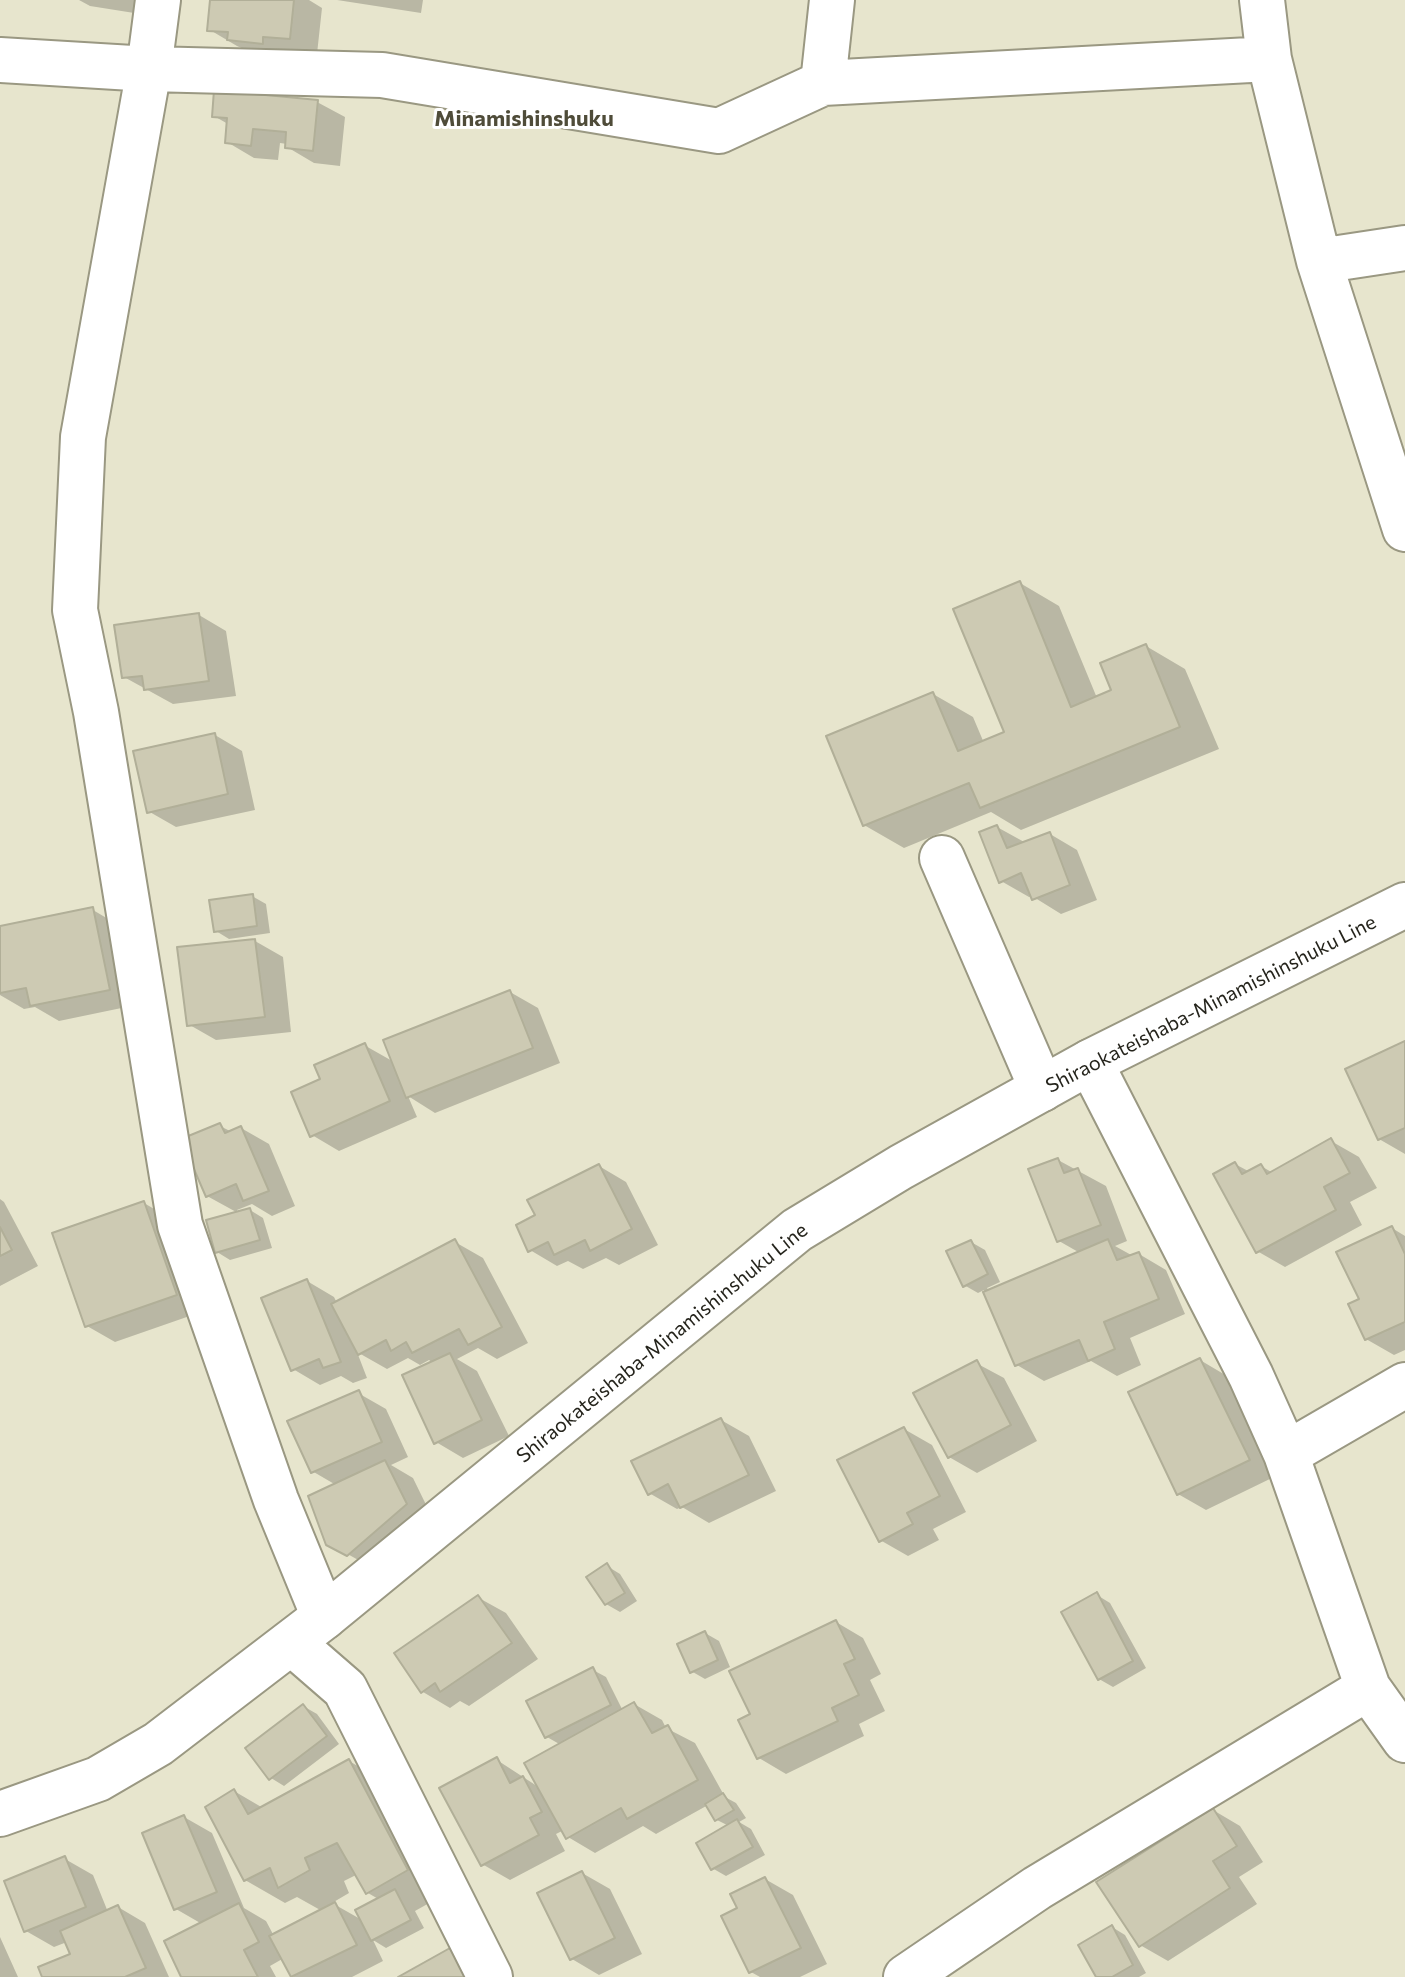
<!DOCTYPE html>
<style>
body{margin:0}
canvas{display:block;background:#e7e5cd}
</style>
<canvas width="1405" height="1977"></canvas>
<script>
const ctx = document.querySelector('canvas').getContext('2d');
ctx.lineJoin = 'round';
function fillPath(path, color) { ctx.fillStyle = color; ctx.fill(path, 'evenodd'); }
const poly = rows => new Path2D(rows.map(r => 'M' + r).join(''));
function stroke(path, color, width, dash) { ctx.strokeStyle = color; ctx.lineWidth = width; ctx.lineCap = dash ? 'butt' : 'round'; ctx.setLineDash(dash || []); ctx.stroke(path); }
function label(font, color, halo, rows, align = 'center') {
  ctx.font = font + ' Commissioner,sans-serif'; ctx.lineWidth = 6; ctx.setLineDash([]); ctx.textBaseline = 'middle'; ctx.strokeStyle = halo; ctx.fillStyle = color; for (const [text, x, y, turn = 0] of rows) {
    ctx.save(); ctx.translate(x, y); ctx.rotate((+turn || 0) * Math.PI / 180); ctx.textAlign = isNaN(turn) ? turn : align; if (halo) ctx.strokeText(text, 0, 0); ctx.fillText(text, 0, 0); ctx.restore();
  }
}
fillPath(poly([
 [79,0,156,0,153,16,90,6],
 [212,0,309,0,322,8,317,54,257,55,237,46,210,30],
 [337,0,423,0,421,13],
 [317,102,345,117,340,166,314,163,287,147,287,144,280,143,278,160,254,158,227,142,228,124,214,116],
 [1020,583,1059,606,1097,698,1114,691,1146,646,1185,669,1219,749,1021,830,991,812,904,848,864,825,933,694,973,717,984,743,1006,734],
 [199,615,226,631,236,696,173,704,124,677],
 [215,735,242,751,255,810,176,827,148,811],
 [997,827,1026,843,1050,834,1077,850,1097,900,1061,914,1032,896,1029,897,1001,881],
 [252,896,266,904,270,933,229,939,216,931],
 [93,910,120,926,136,1005,59,1021,35,1007,24,1009,0,995,0,928],
 [255,941,283,957,291,1032,216,1040,188,1024],
 [510,992,538,1008,560,1063,435,1113,408,1096,417,1117,339,1151,312,1135,323,1080,364,1045,394,1062],
 [1405,1043,1405,1154,1379,1139],
 [220,1126,232,1132,241,1128,269,1144,295,1206,272,1216,252,1204,237,1210,238,1213,250,1210,263,1218,272,1248,230,1260,217,1252,238,1213,207,1196],
 [1331,1141,1359,1157,1377,1188,1350,1202,1362,1225,1285,1267,1257,1251,1235,1164,1250,1172,1261,1166,1273,1173],
 [1058,1160,1106,1186,1127,1241,1115,1246,1133,1256,1139,1254,1166,1270,1185,1314,1130,1338,1141,1365,1117,1376,1091,1361,1044,1381,1017,1365,984,1290,978,1293,964,1285,971,1242,985,1250,1000,1282,987,1288,989,1291,1080,1253,1059,1241],
 [599,1166,626,1182,658,1245,619,1265,606,1258,583,1269,568,1261,557,1266,530,1250,538,1216],
 [0,1199,4,1202,38,1266,0,1286],
 [144,1203,171,1219,204,1311,115,1342,87,1326],
 [1392,1228,1405,1236,1405,1350,1394,1355,1366,1339],
 [455,1242,483,1258,528,1343,497,1359,478,1348,457,1359,477,1371,509,1436,463,1458,436,1442,433,1363,429,1360,420,1365,408,1358,387,1369,357,1352,367,1378,353,1383,341,1376,320,1385,293,1369,307,1281,334,1297,337,1303],
 [1200,1360,1227,1376,1276,1476,1206,1510,1178,1494],
 [976,1363,1004,1378,1037,1441,977,1473,949,1457],
 [358,1393,386,1409,408,1457,391,1465,413,1478,434,1521,376,1570,328,1543,336,1485,312,1471],
 [721,1420,749,1436,776,1491,709,1523,682,1507,677,1509,649,1493],
 [904,1429,932,1445,966,1512,933,1529,939,1540,908,1556,880,1540],
 [607,1566,620,1574,637,1601,620,1612,606,1604],
 [1097,1595,1110,1603,1146,1668,1113,1687,1099,1679],
 [479,1598,506,1613,538,1659,469,1706,460,1701,450,1708,423,1692],
 [836,1622,863,1638,881,1674,870,1680,885,1711,859,1724,864,1736,786,1774,759,1758,752,1715],
 [705,1633,719,1641,730,1667,705,1679,691,1671],
 [593,1670,606,1677,623,1711,634,1704,662,1720,666,1728,695,1743,725,1797,736,1803,746,1818,739,1822,751,1829,765,1855,726,1876,712,1868,729,1826,717,1820,708,1805,656,1834,643,1826,595,1853,568,1837,564,1830,556,1834,565,1851,510,1880,482,1864,497,1760,540,1788,561,1745,547,1737],
 [303,1706,317,1714,339,1744,284,1786,271,1778],
 [349,1761,389,1784,447,1893,415,1911,424,1928,386,1948,373,1940,383,1961,352,1977,294,1977,284,1958,270,1966,276,1977,184,1977,202,1924,176,1909,184,1817,212,1833,244,1908,266,1921,274,1936,322,1911,297,1897,285,1903,245,1880,234,1791,263,1808],
 [358,1874,368,1893,380,1900,362,1920,332,1903,349,1893,344,1881],
 [1213,1810,1240,1826,1263,1862,1239,1877,1257,1904,1168,1961,1140,1945],
 [65,1859,93,1875,108,1912,118,1907,145,1923,169,1977,45,1977,73,1955,67,1942,54,1947,26,1931],
 [582,1873,610,1889,642,1954,599,1975,572,1959],
 [765,1879,793,1895,827,1964,800,1977,760,1977,751,1972,739,1909],
 [1112,1927,1125,1935,1146,1973,1139,1977,1099,1977],
 [0,1937,18,1977,0,1977]
]), '#0003');
const building = poly([
 [210,0,294,0,290,39,263,37,263,44,227,40,228,32,207,31,210,0],
 [214,90,318,100,313,151,285,148,286,132,253,129,251,146,225,143,227,118,212,117,214,90],
 [1020,581,1071,707,1111,690,1100,663,1146,644,1180,727,980,808,969,783,863,826,826,736,933,692,958,751,1004,732,953,609,1020,581],
 [199,613,209,681,144,690,142,676,122,678,114,625,199,613],
 [215,733,228,794,147,813,133,751,215,733],
 [997,825,1007,848,1050,832,1070,885,1032,900,1021,873,999,883,979,832,997,825],
 [253,894,257,926,214,932,209,900,253,894],
 [93,907,110,990,30,1006,26,988,0,993,0,926,93,907],
 [255,939,265,1017,187,1026,177,947,255,939],
 [510,990,533,1048,406,1098,383,1040,510,990],
 [1405,1041,1405,1128,1378,1140,1345,1069,1405,1041],
 [365,1043,390,1101,310,1137,291,1092,320,1079,314,1065,365,1043],
 [220,1123,225,1133,241,1126,269,1191,243,1201,236,1184,206,1197,181,1139,220,1123],
 [1331,1138,1350,1173,1324,1187,1336,1210,1256,1253,1213,1174,1235,1162,1242,1174,1261,1164,1267,1174,1331,1138],
 [1058,1158,1064,1173,1078,1168,1101,1225,1057,1242,1028,1169,1058,1158],
 [599,1164,632,1229,590,1251,585,1240,554,1255,548,1242,528,1252,516,1225,535,1215,527,1200,599,1164],
 [144,1201,177,1295,85,1327,52,1233,144,1201],
 [250,1208,260,1240,215,1253,206,1220,250,1208],
 [1392,1226,1405,1254,1405,1322,1365,1340,1348,1304,1359,1299,1336,1252,1392,1226],
 [0,1227,12,1250,0,1256,0,1227],
 [455,1239,502,1327,468,1345,459,1329,412,1353,406,1342,391,1351,386,1340,358,1355,331,1304,455,1239],
 [1108,1239,1117,1260,1139,1252,1159,1299,1104,1322,1115,1349,1088,1361,1079,1340,1015,1366,983,1292,1108,1239],
 [971,1240,988,1274,963,1287,946,1251,971,1240],
 [307,1279,341,1362,323,1368,319,1359,291,1371,261,1298,307,1279],
 [450,1353,482,1420,434,1444,402,1375,450,1353],
 [1200,1358,1250,1460,1177,1495,1128,1392,1200,1358],
 [977,1360,1011,1425,948,1458,913,1393,977,1360],
 [359,1390,382,1442,311,1473,287,1421,359,1390],
 [721,1418,749,1475,680,1508,668,1484,648,1495,631,1461,721,1418],
 [904,1427,940,1496,907,1513,913,1524,879,1542,837,1460,904,1427],
 [385,1460,407,1504,347,1556,326,1545,308,1496,385,1460],
 [607,1563,625,1593,605,1605,586,1577,607,1563],
 [1097,1592,1133,1661,1098,1680,1061,1612,1097,1592],
 [478,1595,512,1643,440,1692,435,1683,421,1693,394,1653,478,1595],
 [836,1620,855,1659,844,1664,859,1695,832,1708,838,1721,757,1759,738,1720,750,1714,729,1671,836,1620],
 [705,1631,718,1660,690,1673,677,1644,705,1631],
 [593,1667,611,1705,545,1738,526,1701,593,1667],
 [634,1702,652,1733,668,1725,698,1780,627,1819,621,1808,566,1839,524,1763,634,1702],
 [303,1704,327,1736,269,1780,245,1748,303,1704],
 [497,1757,510,1783,523,1776,542,1812,530,1818,539,1835,481,1866,439,1788,497,1757],
 [349,1759,408,1870,366,1894,337,1843,305,1858,310,1870,278,1888,270,1868,244,1881,205,1807,234,1789,248,1814,349,1759],
 [723,1793,734,1810,715,1821,705,1804,723,1793],
 [1213,1808,1237,1846,1213,1861,1230,1888,1139,1947,1096,1882,1213,1808],
 [184,1815,217,1892,174,1910,142,1833,184,1815],
 [737,1819,753,1847,711,1870,696,1843,737,1819],
 [65,1856,86,1907,24,1932,4,1881,65,1856],
 [582,1871,615,1938,570,1960,537,1893,582,1871],
 [765,1877,801,1948,749,1973,721,1916,737,1908,730,1894,765,1877],
 [395,1889,411,1920,371,1941,355,1910,395,1889],
 [335,1902,357,1945,291,1977,269,1936,335,1902],
 [239,1903,259,1942,244,1950,258,1977,181,1977,164,1941,239,1903],
 [118,1905,146,1968,125,1977,42,1977,38,1967,70,1954,60,1931,118,1905],
 [1112,1925,1133,1965,1112,1977,1096,1977,1078,1945,1112,1925],
 [450,1948,466,1977,398,1977,450,1948]
]);
fillPath(building, '#cdcab3');
stroke(building, '#b1af98', 2);
const minor = poly([
 [158,0,149,69,83,437,75,610,96,712,180,1225,276,1500,324,1617],
 [832,0,823,83,1269,59],
 [1262,0,1269,59,1319,261,1405,529],
 [0,60,149,69,382,75,719,131,823,83],
 [1319,261,1405,248],
 [942,858,1042,1089],
 [1090,1062,1251,1376,1286,1454,1368,1688,1405,1740],
 [1286,1454,1405,1385],
 [292,1643,345,1689,490,1977],
 [906,1977,1037,1888,1368,1688]
]);
const major = poly([
 [0,1814,98,1779,158,1744,324,1617,797,1230,901,1167,1090,1062,1405,905]
]);
stroke(minor, '#9a9882', 48);
stroke(major, '#9a9882', 48);
stroke(minor, '#fff', 44);
stroke(major, '#fff', 44);
label('20px', '#25241c', '#fff', [
 ["Shiraokateishaba-Minamishinshuku Line",1211,1004,-27],
 ["Shiraokateishaba-Minamishinshuku Line",662,1343,-39]
]);
label('bold 22px', '#4f4c39', '#fff', [
 ["Minamishinshuku",524,119]
]);
</script>
